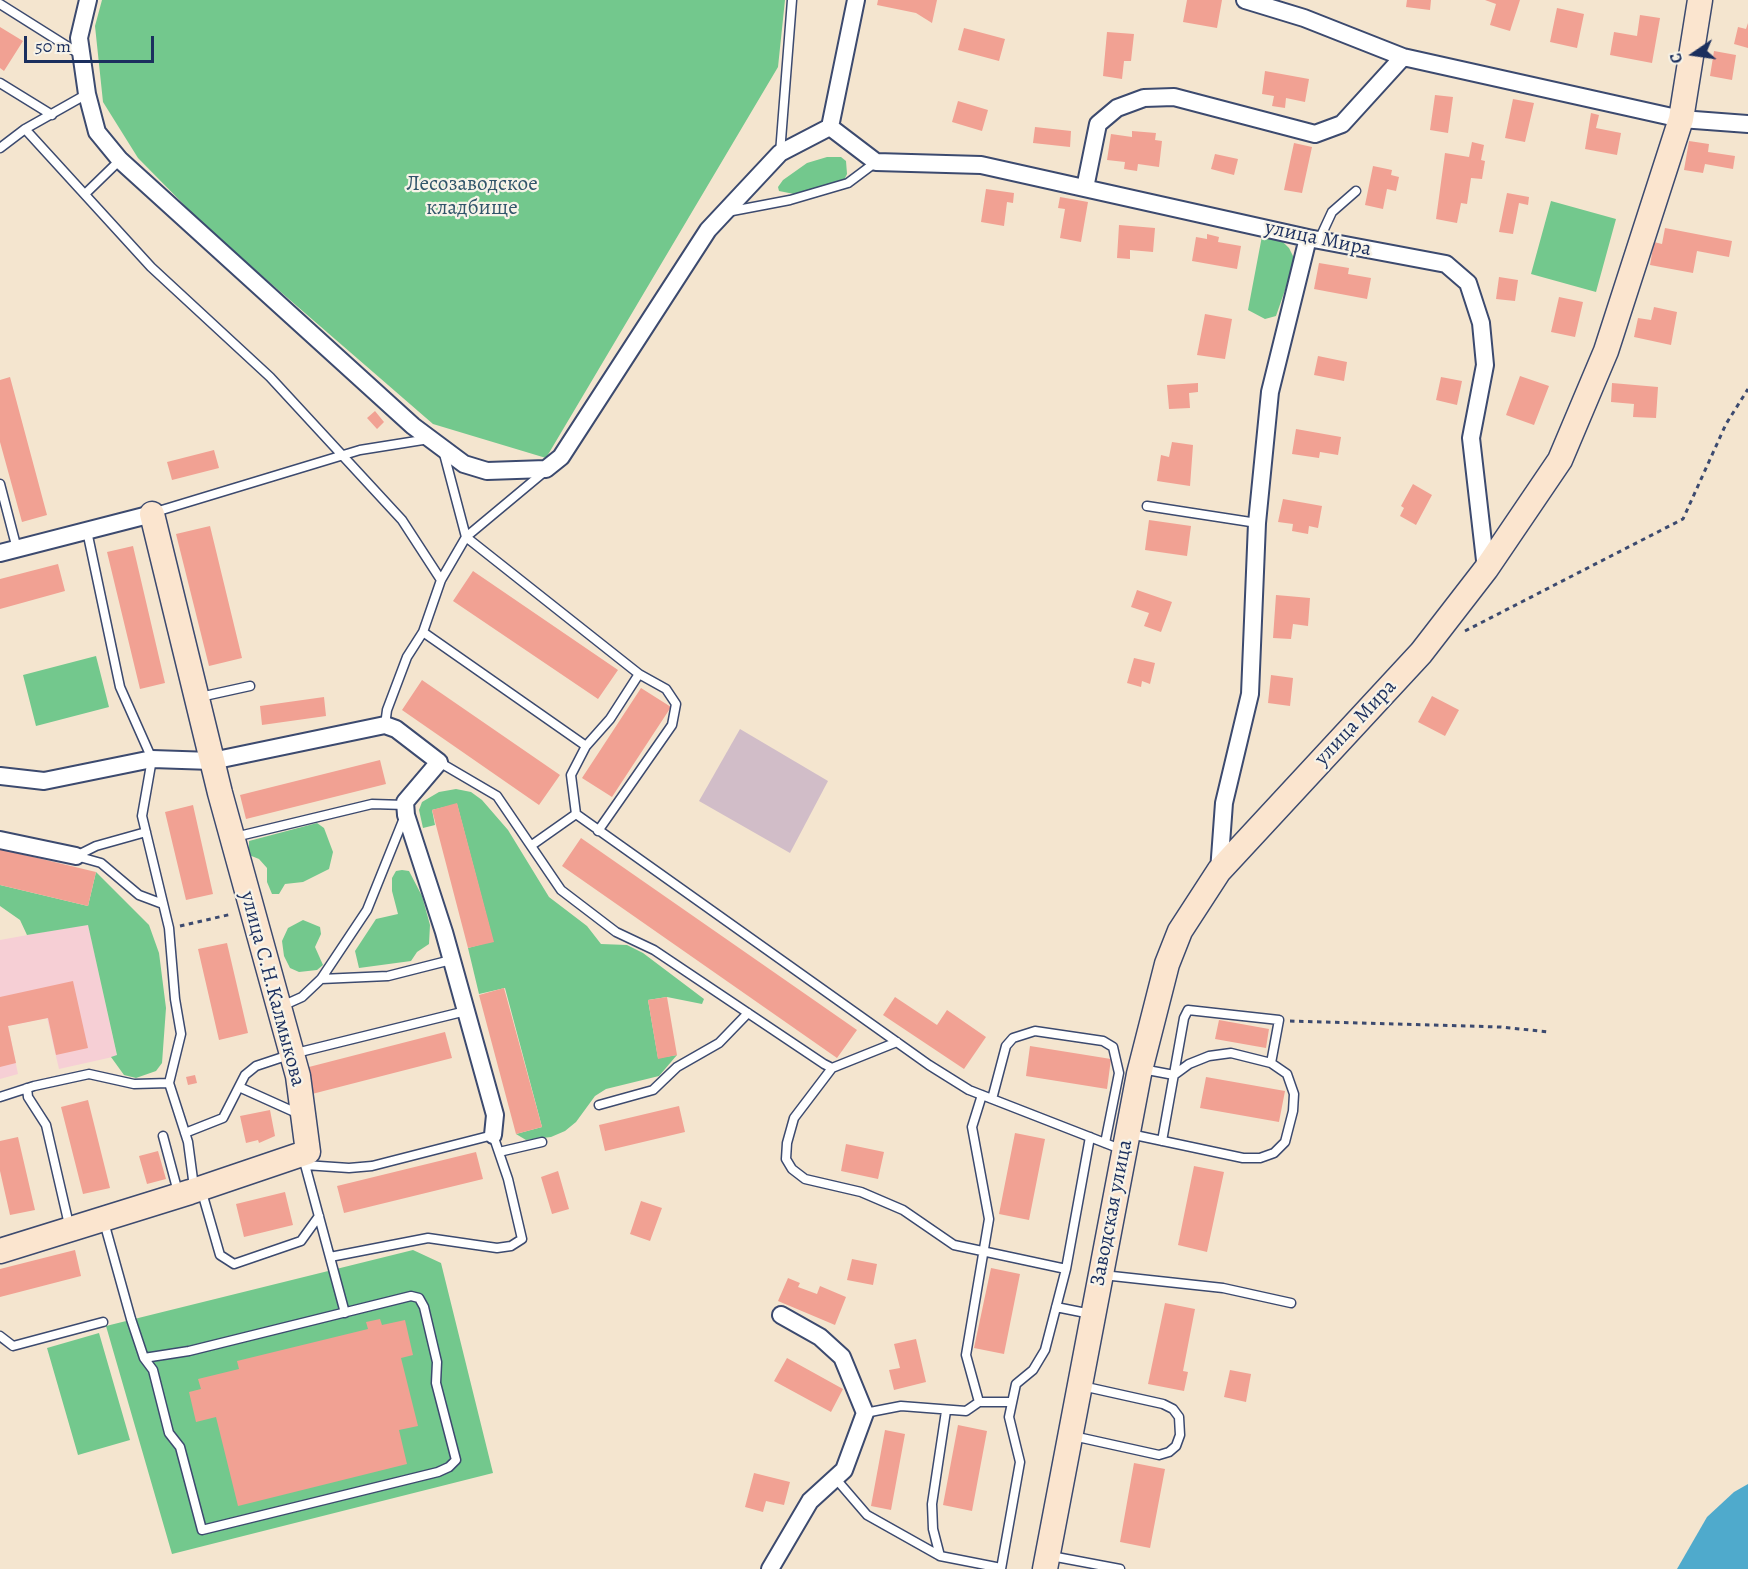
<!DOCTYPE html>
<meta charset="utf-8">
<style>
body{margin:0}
#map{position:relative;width:1748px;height:1569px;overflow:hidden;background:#f4e5cf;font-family:Alegreya,serif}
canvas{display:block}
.north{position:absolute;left:1664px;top:24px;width:60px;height:60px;-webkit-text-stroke:4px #f7f3e8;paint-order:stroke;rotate:257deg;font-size:16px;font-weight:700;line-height:24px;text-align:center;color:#1b2f5e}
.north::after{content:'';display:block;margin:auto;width:21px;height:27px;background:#1b2f5e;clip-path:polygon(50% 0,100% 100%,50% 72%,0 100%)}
.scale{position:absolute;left:24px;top:36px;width:130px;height:27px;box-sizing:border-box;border:3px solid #1b2f5e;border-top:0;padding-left:8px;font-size:18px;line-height:21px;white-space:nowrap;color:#1b2f5e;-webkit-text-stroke:4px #f7f3e8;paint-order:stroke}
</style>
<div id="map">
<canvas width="1748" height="1569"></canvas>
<div class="north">С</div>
<div class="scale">50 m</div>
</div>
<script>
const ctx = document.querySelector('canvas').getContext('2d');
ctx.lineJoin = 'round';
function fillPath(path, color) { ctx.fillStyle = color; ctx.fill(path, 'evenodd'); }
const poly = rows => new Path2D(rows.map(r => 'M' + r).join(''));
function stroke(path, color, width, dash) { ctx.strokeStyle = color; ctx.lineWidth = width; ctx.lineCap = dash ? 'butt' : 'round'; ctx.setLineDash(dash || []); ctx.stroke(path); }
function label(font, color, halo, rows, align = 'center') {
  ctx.font = font + ' Alegreya,serif'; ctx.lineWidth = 4.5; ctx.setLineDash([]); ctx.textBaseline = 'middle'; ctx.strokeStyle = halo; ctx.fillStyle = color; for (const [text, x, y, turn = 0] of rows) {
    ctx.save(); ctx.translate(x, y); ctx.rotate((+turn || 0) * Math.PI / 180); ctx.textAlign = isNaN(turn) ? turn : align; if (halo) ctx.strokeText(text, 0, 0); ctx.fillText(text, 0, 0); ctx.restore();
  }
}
fillPath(poly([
 [88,924,117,1056,59,1069,47,1018,8,1026,18,1074,0,1079,0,940]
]), '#f6cfd5');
fillPath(poly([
 [740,729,828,781,790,853,699,801]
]), '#d1bdc8');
fillPath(poly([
 [102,0,785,0,778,67,546,458,433,424,208,229,138,158,103,102,95,26],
 [827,157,841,157,846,161,847,174,844,180,794,194,779,191,778,187,783,180,807,163],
 [1551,201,1616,219,1596,292,1531,274],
 [1262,236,1282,241,1289,248,1293,256,1293,267,1276,316,1265,319,1248,310],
 [96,656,109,707,36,726,23,675],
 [456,789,471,792,482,800,508,830,549,897,587,926,601,944,627,945,643,953,704,999,702,1004,667,997,648,1000,658,1058,677,1055,659,1076,606,1089,595,1096,576,1122,565,1131,551,1137,526,1140,516,1134,542,1127,505,988,479,994,468,948,493,941,457,804,432,810,435,825,423,828,419,810,422,802,439,792],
 [317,823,324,828,333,852,329,869,303,882,285,884,279,894,272,894,267,882,267,868,259,859,249,855,249,841],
 [402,870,409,871,422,896,430,925,429,944,417,952,411,961,359,968,355,951,376,919,398,914,392,891,392,878,396,871],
 [96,872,149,925,159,953,166,1008,162,1063,156,1071,136,1078,124,1075,111,1057,117,1055,88,925,27,935,20,920,0,906,0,885,88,906],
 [303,920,320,927,321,934,315,947,323,965,317,970,299,972,290,968,284,956,282,941,288,928],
 [413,1250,441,1263,493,1473,172,1554,106,1326],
 [99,1333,130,1440,78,1455,47,1348]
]), '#73c88d');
fillPath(poly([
 [1748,1484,1748,1569,1677,1569,1707,1517,1734,1492]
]), '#4faacc');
fillPath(poly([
 [878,0,937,0,932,23,916,13,877,5],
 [1187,0,1222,0,1217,28,1183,22],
 [1407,0,1431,0,1430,10,1406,7],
 [1485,0,1520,0,1510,31,1490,25,1496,4],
 [1557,8,1584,14,1577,48,1550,42],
 [1640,15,1660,18,1652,63,1610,55,1614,32,1637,36],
 [1748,23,1748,48,1734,44,1738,27,1746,29],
 [0,27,23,41,4,71,0,68],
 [964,28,1005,39,999,61,958,50],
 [1107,32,1134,34,1131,61,1124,61,1122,79,1103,76],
 [1714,51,1736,55,1732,80,1710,76],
 [1265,71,1309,79,1305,102,1286,98,1285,108,1272,106,1274,96,1262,94],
 [1435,95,1453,97,1448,133,1430,130],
 [1513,99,1534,103,1525,142,1505,138],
 [958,101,988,110,982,131,952,122],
 [1591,113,1599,115,1596,128,1621,133,1617,155,1585,149],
 [1035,127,1071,131,1070,147,1033,143],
 [1132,131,1156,133,1155,140,1162,141,1159,167,1138,164,1137,171,1124,169,1125,162,1107,160,1111,134,1132,137],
 [1689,141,1709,144,1708,152,1735,156,1733,169,1705,164,1703,173,1684,170],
 [1472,142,1484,145,1481,160,1485,161,1482,179,1471,178,1467,204,1461,203,1457,223,1436,219,1445,153,1469,157],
 [1294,143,1312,147,1302,193,1284,190],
 [1215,154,1238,159,1234,175,1211,169],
 [1373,166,1392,170,1391,175,1399,177,1396,191,1387,189,1383,209,1365,205],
 [986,189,1014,193,1013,203,1007,202,1004,226,981,222],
 [1507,193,1529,197,1528,205,1519,203,1513,234,1499,232],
 [1060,197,1088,202,1081,242,1060,238,1065,209,1058,208],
 [1119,225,1155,228,1153,252,1130,250,1130,259,1117,258],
 [1665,228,1732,241,1729,257,1697,251,1693,273,1650,265,1654,242,1662,244],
 [1207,234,1219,237,1218,242,1241,246,1237,269,1192,261,1196,237,1207,239],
 [1319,263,1349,268,1348,274,1371,278,1367,299,1314,289],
 [1499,277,1518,280,1515,301,1496,299],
 [1559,297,1583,302,1575,337,1551,332],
 [1654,307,1677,312,1671,345,1634,337,1638,318,1651,320],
 [1205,314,1232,319,1225,359,1197,355],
 [1318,356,1347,362,1344,381,1314,375],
 [1520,376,1549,386,1534,425,1506,415],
 [10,377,47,515,22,522,0,442,0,380],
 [1441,377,1462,381,1457,405,1436,400],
 [1198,383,1198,392,1189,393,1190,408,1169,409,1167,385],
 [1612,383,1658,387,1656,418,1633,417,1634,404,1611,402],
 [375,411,384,422,377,429,367,418],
 [1296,429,1341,437,1338,455,1320,452,1319,458,1292,454],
 [1172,442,1193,445,1190,486,1157,481,1161,455,1169,457],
 [214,450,219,468,172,480,167,462],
 [1413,484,1432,495,1416,525,1400,516,1404,508,1401,506],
 [1283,499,1322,506,1318,528,1309,526,1308,534,1292,531,1293,524,1278,522],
 [1149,520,1191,526,1187,556,1145,550],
 [210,526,242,658,209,666,176,534],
 [133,546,165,683,140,689,107,552],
 [58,564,65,591,0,609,0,579],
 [473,571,618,670,598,699,453,601],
 [1137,590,1172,602,1161,632,1144,626,1149,613,1131,607],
 [1276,595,1310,598,1308,626,1293,624,1291,639,1273,638],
 [1134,658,1155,663,1150,684,1142,681,1141,687,1127,683],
 [1271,675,1293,678,1290,706,1268,703],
 [422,680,560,775,539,805,402,710],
 [641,688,671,707,612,797,582,778],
 [1432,696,1459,710,1445,736,1418,722],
 [324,697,326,716,262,725,260,706],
 [380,760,386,784,246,819,240,795],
 [457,803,494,942,468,948,432,810],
 [193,805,213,894,186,900,165,812],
 [581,838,857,1030,837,1058,562,866],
 [0,849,96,872,88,906,0,885],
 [227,943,248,1033,219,1040,198,949],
 [73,981,88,1048,56,1055,48,1018,8,1026,16,1063,0,1067,0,997],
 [504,988,542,1127,516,1134,479,995],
 [667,997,677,1055,658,1059,648,1000],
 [895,997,937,1025,947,1010,986,1037,964,1069,883,1015],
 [1219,1020,1269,1029,1266,1048,1215,1039],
 [445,1032,452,1058,312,1094,305,1068],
 [1030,1046,1111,1059,1107,1089,1026,1076],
 [195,1075,197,1083,188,1085,186,1077],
 [1206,1077,1285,1091,1279,1122,1200,1108],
 [88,1100,110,1188,83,1194,61,1107],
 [679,1106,685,1132,605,1151,599,1125],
 [270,1110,275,1136,259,1143,258,1140,246,1143,240,1116],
 [1015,1133,1045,1139,1029,1220,999,1214],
 [18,1137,35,1210,10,1215,0,1171,0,1141],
 [846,1144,884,1152,878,1179,841,1171],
 [158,1151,166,1179,147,1184,139,1156],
 [476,1152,483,1179,344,1213,337,1186],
 [1194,1166,1224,1172,1207,1252,1178,1245],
 [558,1171,569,1209,552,1214,541,1177],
 [285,1192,293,1225,244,1237,236,1204],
 [641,1201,662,1208,650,1241,630,1234],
 [75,1250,81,1276,0,1297,0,1269],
 [852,1259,877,1264,873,1285,847,1280],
 [991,1268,1020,1274,1004,1354,974,1348],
 [788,1278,800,1283,798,1287,817,1294,820,1286,846,1297,835,1325,778,1301],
 [1165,1303,1195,1309,1183,1371,1188,1372,1184,1391,1148,1384],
 [380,1319,382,1325,405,1320,413,1355,401,1358,418,1426,399,1430,407,1464,238,1506,216,1417,196,1422,189,1392,201,1389,198,1379,239,1369,237,1361,368,1329,366,1322],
 [916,1339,926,1382,894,1390,889,1370,900,1368,894,1344],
 [787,1358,843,1389,831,1412,774,1381],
 [1230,1370,1251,1374,1246,1402,1224,1397],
 [958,1425,987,1431,972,1511,943,1505],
 [885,1430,905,1434,891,1510,871,1506],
 [1134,1463,1165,1469,1150,1548,1120,1542],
 [754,1473,790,1482,784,1505,766,1501,763,1512,745,1507]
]), '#f1a193');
const lane = poly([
 [0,4,81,55],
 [0,83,52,115],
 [25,129,151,267,270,377,402,520,441,580],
 [0,148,25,129,87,94],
 [780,153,792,0],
 [85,194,120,160],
 [727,212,790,200,848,183,876,162],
 [1319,240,1332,212,1356,191],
 [443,450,466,537,544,472],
 [0,484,17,549],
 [1147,506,1257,523],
 [152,513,360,450,429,439],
 [87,531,120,687,152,759,142,816,169,928,175,999,181,1034,169,1083,188,1142,194,1187],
 [423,632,586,746],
 [200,697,250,686],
 [385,725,387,710,407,657,423,632,441,580,466,537,639,674],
 [439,762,497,796,561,890,616,932,654,950,824,1064,832,1068,897,1042],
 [576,814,571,775,586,746,610,719,639,674,666,689,676,704,672,725,598,831],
 [235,837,372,804,405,805],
 [532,845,576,814,929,1065,969,1090,1123,1150],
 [76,856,101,863,139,895,163,904],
 [76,856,96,846,146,832],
 [321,979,388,976,451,960],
 [282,1006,302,997,321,979,367,910,404,818],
 [832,1068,794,1118,787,1143,786,1159,792,1169,805,1179,861,1192,903,1210,954,1245,1066,1269,1090,1137],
 [239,1087,299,1114],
 [27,1088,28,1097,46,1125,70,1229],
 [0,1097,34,1086,89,1074,134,1084,169,1083],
 [992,1099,1006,1046,1013,1038,1035,1031,1103,1041,1113,1047,1119,1073,1105,1143],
 [599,1105,653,1090,677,1067,719,1043,748,1013],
 [185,1133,223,1118,245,1075,256,1066,292,1054,466,1011],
 [1130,1134,1243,1158,1260,1158,1274,1153,1285,1142,1293,1111,1294,1094,1287,1074,1271,1063,1231,1053,1209,1056,1189,1064,1174,1075,1142,1069],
 [163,1136,178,1192],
 [1162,1141,1184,1018,1188,1010,1279,1020,1271,1063],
 [499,1152,542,1142],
 [304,1161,345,1313],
 [305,1165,349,1168,372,1166,493,1135,508,1179,522,1239,511,1246,497,1248,428,1238,330,1257],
 [201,1189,220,1255,234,1264,301,1241,319,1216],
 [104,1222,131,1319,144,1358,153,1370,169,1433,180,1447,202,1530,438,1472,449,1467,456,1460,436,1383,437,1362,424,1307,419,1298,411,1296,189,1351,144,1358],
 [1103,1275,1223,1288,1291,1303],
 [1056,1307,1091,1314],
 [0,1336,13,1346,103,1322],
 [979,1402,966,1355,989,1219,972,1127,982,1095],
 [946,1411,932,1504,933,1529,940,1556,1001,1568],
 [865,1413,901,1406,966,1411,979,1402,1012,1402],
 [1073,1436,1159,1455,1169,1452,1176,1446,1180,1435,1179,1417,1173,1409,1163,1404,1082,1386],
 [836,1479,867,1515,940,1556],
 [1051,1556,1120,1569],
 [1001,1569,1020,1462,1009,1417,1016,1384,1033,1370,1045,1350,1066,1269]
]);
const street = poly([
 [88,0,79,38,87,94,97,132,120,160,413,426,464,464,487,471,546,469,561,457,708,230,780,153,830,127],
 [856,0,830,127,876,162,981,165,1308,238,1446,264,1468,283,1481,323,1485,365,1471,438,1486,569],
 [1245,0,1304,18,1403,57,1681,119,1748,124],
 [1085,188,1098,124,1117,108,1144,98,1174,97,1315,134,1342,124,1403,57],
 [0,553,152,514],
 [0,776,44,781,152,759,212,761,385,725,396,729,439,762,405,802,406,815,444,932,495,1115,493,1135],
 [0,840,76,856],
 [1219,871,1224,803,1250,694,1257,523,1270,392,1308,238],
 [770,1569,810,1501,844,1470,865,1413,842,1357,820,1337,781,1315]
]);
const secondary = poly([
 [0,1251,190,1192,308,1152,298,1076,220,793,152,514],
 [1045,1569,1139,1074,1167,964,1180,931,1219,871,1421,653,1486,569,1560,460,1606,351,1681,119,1700,0]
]);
stroke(lane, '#3c4a6f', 11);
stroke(street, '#3c4a6f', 20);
stroke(secondary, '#3c4a6f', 27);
stroke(poly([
 [1465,631,1683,519,1726,424,1748,389],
 [180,926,232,914],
 [1290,1021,1501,1027,1549,1032]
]), '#3c4a6f', 3, [4.5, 4.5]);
stroke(lane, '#fff', 8);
stroke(street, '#fff', 16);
stroke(secondary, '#fbe5cf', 24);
label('21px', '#31556a', '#f7f3e8', [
 ["Лесозаводское",472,185],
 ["кладбище",472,209]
]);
label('21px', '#1b2f5e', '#f7f3e8', [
 ["улица Мира",1318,239,12],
 ["улица Мира",1356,723,-47],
 ["улица С.Н.Калмыкова",272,989,75],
 ["Заводская улица",1112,1213,-79]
]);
</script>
